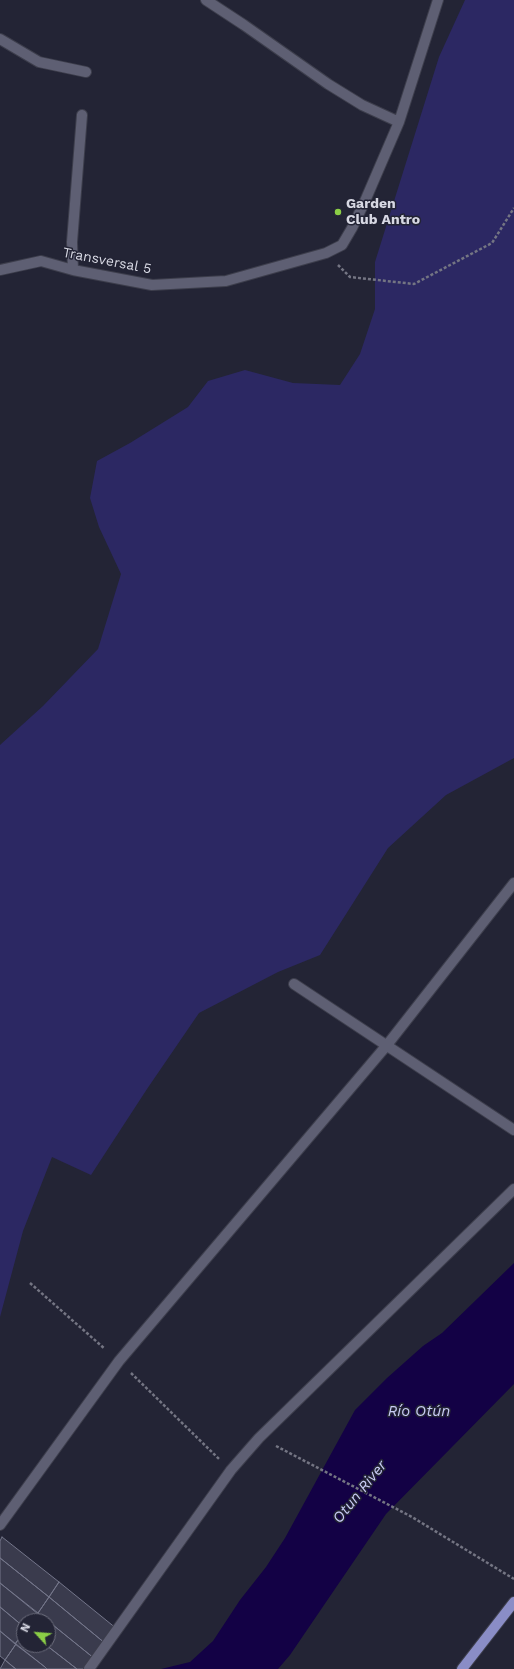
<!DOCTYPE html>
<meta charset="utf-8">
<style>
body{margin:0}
#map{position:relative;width:514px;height:1669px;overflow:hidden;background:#232435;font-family:"Work Sans",sans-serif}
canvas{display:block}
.north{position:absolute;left:16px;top:1613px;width:40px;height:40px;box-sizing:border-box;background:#232435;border:1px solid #6b6c7b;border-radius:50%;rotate:296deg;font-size:11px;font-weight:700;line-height:16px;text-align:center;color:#d7d8e3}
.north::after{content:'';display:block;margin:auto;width:14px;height:18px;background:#8bce46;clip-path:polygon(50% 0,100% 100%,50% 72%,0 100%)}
</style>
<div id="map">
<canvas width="514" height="1669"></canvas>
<div class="north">N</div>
</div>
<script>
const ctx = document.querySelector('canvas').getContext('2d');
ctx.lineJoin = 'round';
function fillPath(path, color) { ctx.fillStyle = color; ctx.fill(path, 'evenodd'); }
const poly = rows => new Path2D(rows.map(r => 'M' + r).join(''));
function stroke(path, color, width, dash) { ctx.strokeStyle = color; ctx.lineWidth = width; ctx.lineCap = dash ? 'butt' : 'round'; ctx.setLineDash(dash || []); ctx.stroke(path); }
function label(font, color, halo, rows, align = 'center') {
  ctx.font = font + ' "Work Sans",sans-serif'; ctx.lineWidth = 3; ctx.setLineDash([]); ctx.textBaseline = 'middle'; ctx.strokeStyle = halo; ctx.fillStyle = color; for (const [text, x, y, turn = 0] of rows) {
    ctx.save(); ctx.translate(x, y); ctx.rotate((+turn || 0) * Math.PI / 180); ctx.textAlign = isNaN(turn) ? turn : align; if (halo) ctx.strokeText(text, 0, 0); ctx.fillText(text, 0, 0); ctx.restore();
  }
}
fillPath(poly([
 [465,0,514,0,514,758,446,795,388,848,320,955,278,972,199,1013,147,1089,91,1175,52,1157,23,1231,0,1317,0,745,43,706,98,649,121,574,99,527,90,498,97,461,130,443,188,407,208,381,245,370,293,383,340,385,360,354,375,309,375,262,439,57]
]), '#2c2863');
fillPath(poly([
 [514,1263,514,1384,386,1514,290,1655,278,1669,161,1669,190,1662,213,1641,240,1600,266,1567,285,1538,355,1410,387,1378,423,1346,442,1333]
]), '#130145');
const building = poly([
 [2,1537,59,1582,49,1597,0,1558,0,1541,2,1537],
 [0,1558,49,1597,38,1613,0,1583,0,1558],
 [59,1582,117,1629,106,1644,49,1597,59,1582],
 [0,1583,38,1614,34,1621,24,1621,24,1627,0,1607,0,1583],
 [49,1597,106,1644,95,1659,38,1613,49,1597],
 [0,1607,24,1627,24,1632,15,1644,0,1631,0,1607],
 [38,1614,47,1621,34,1621,38,1614],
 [48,1621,95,1659,88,1669,77,1669,46,1645,48,1645,48,1621],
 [0,1631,16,1644,5,1660,0,1656,0,1631],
 [24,1632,24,1645,46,1645,77,1669,47,1669,45,1667,15,1644,24,1632],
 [16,1644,45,1667,47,1669,16,1669,5,1660,16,1644],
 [5,1660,12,1666,16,1669,0,1669,5,1660]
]);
fillPath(building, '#3a3b4d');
stroke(building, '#74768a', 1);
const minor = poly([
 [206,0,244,25,328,84,362,105,399,122],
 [0,39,39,62,86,72],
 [0,270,41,261,73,270,152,285,226,281,326,253,342,245,352,228,365,201,399,122,438,0],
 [73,270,72,242,82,115],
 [294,984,514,1130],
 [0,1525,119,1361,387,1045,514,883],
 [89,1669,231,1470,259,1438,514,1189]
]);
const major = poly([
 [462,1669,514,1602]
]);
stroke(minor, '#3d3e4c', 12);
stroke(major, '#3d3e4c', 12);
stroke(poly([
 [338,265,350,277,414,284,492,243,514,208],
 [30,1283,105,1349],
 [131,1373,219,1459],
 [276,1446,412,1517,514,1579]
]), '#747583', 2.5, [3, 2]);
stroke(minor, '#5e5f73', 10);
stroke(major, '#8a8dc6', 10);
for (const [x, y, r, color] of [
 [338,212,4,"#8bce46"]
]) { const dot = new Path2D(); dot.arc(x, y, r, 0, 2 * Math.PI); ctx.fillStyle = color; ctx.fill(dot); stroke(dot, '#232435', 1.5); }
label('bold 14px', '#d7d8e3', '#232435', [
 ["Garden",346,204],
 ["Club Antro",346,220]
], 'left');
label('14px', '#d7d8e3', '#232435', [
 ["Transversal 5",107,261,11]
]);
label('italic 15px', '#c9ccf6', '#232435', [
 ["Río Otún",419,1412],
 ["Otun River",360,1492,-51]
]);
</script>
